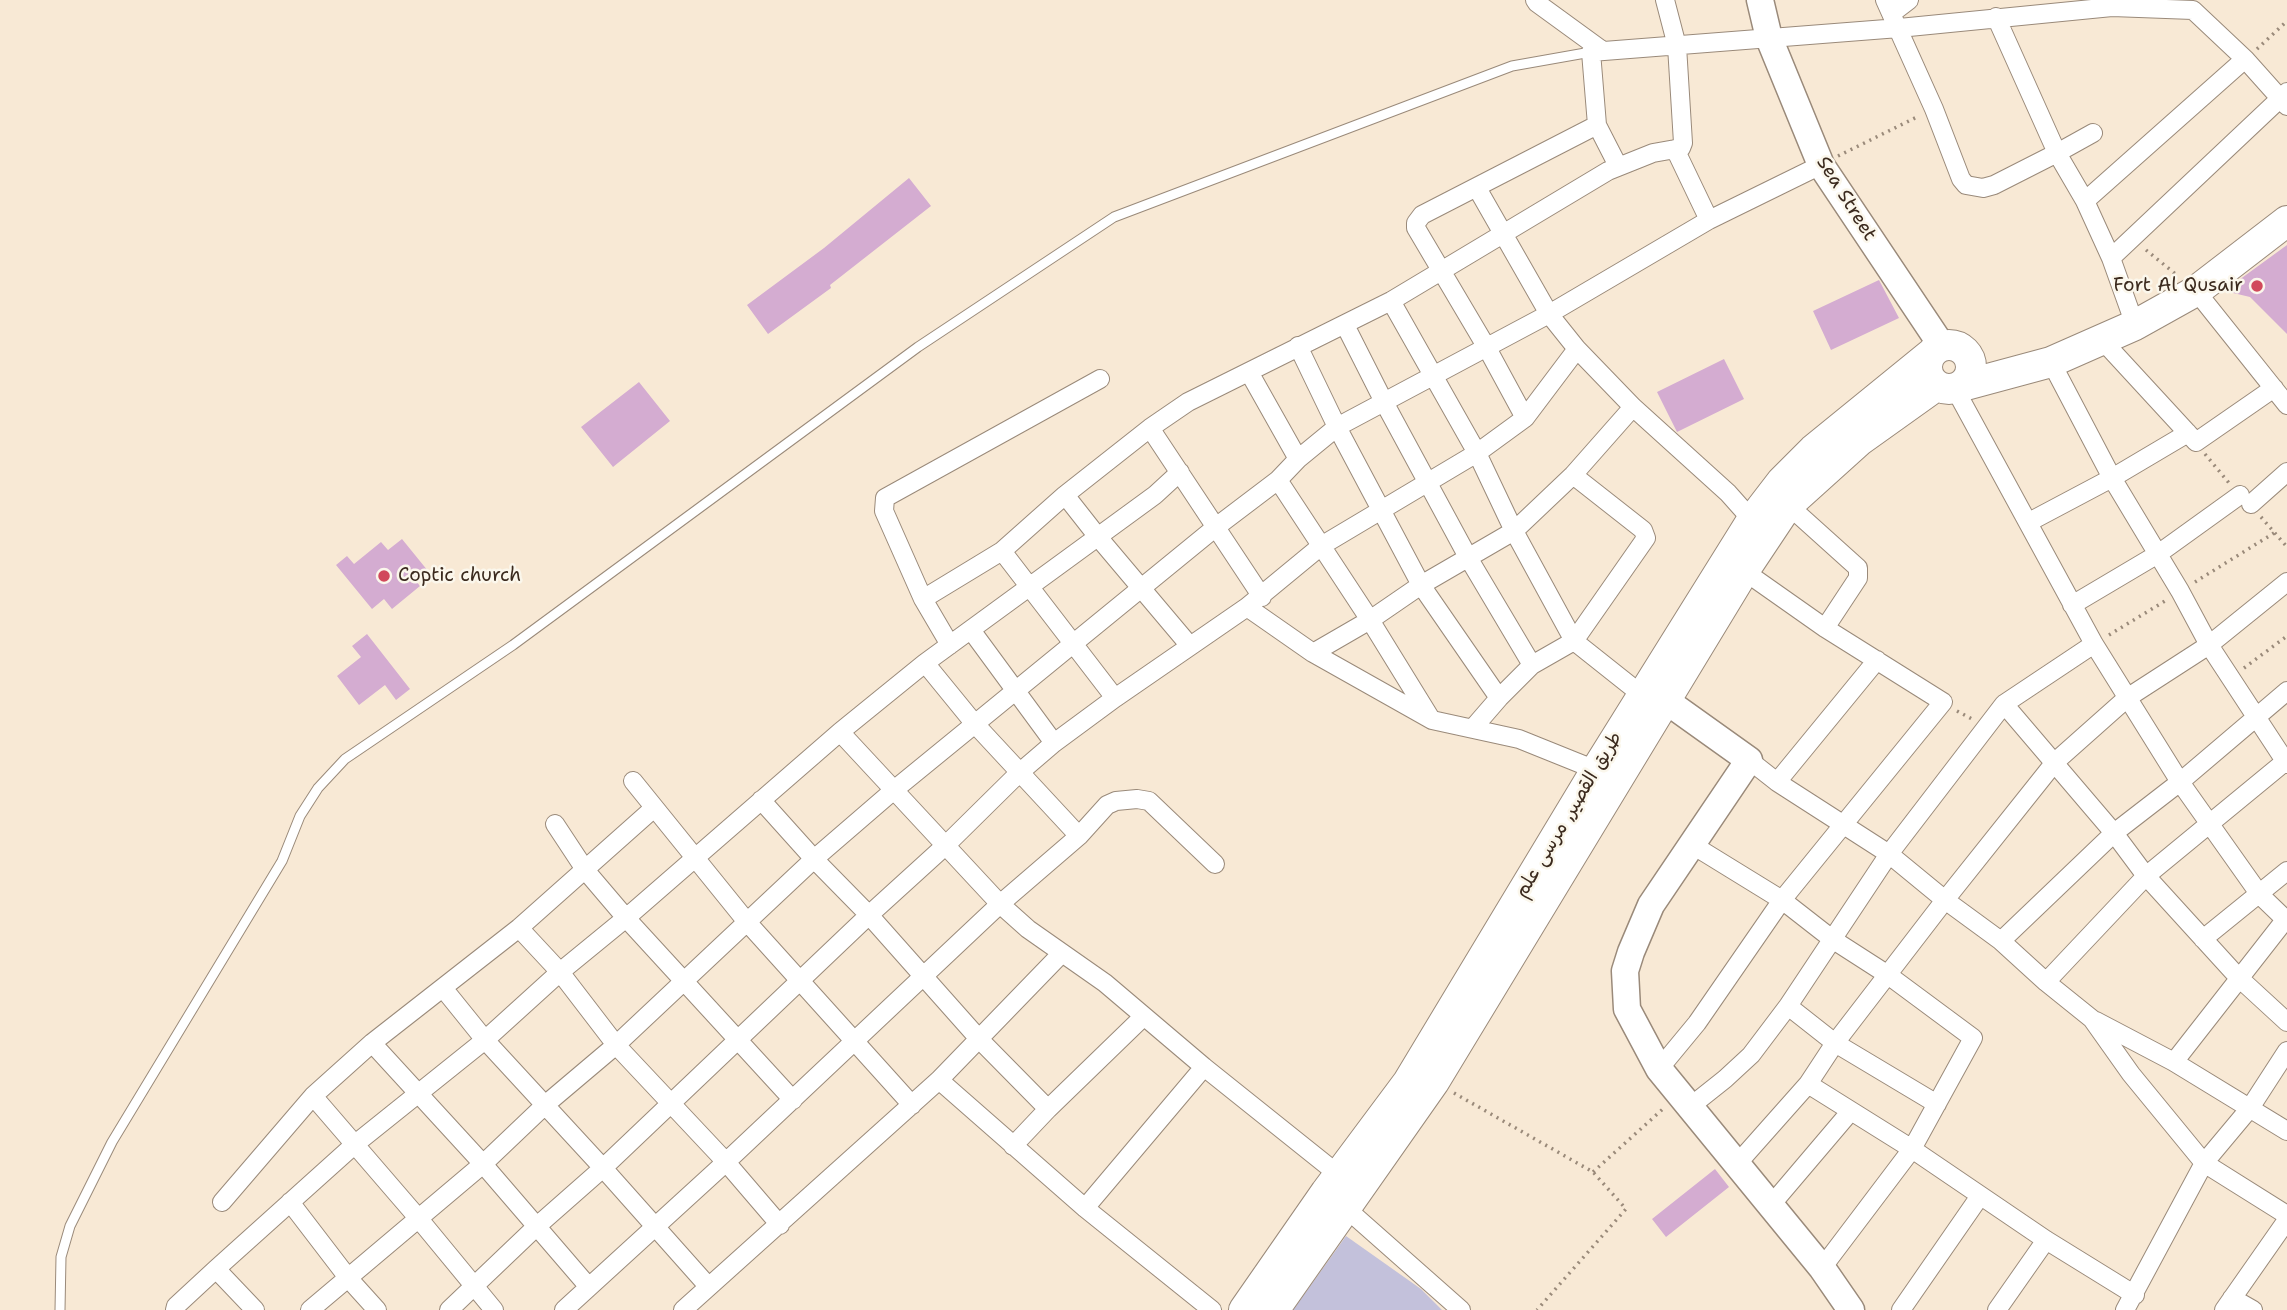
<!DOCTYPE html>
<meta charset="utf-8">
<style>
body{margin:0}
canvas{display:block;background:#f8e9d5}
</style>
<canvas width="2287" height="1310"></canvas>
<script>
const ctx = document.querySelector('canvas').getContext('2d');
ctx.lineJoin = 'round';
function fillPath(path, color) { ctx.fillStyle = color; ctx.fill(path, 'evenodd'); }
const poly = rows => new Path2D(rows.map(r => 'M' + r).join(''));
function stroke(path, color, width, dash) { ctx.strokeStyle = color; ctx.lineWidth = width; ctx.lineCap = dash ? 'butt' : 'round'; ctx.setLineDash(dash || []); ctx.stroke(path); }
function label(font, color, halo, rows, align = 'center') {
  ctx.font = font + ' "Shantell Sans","Playpen Sans Arabic",sans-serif'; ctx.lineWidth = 5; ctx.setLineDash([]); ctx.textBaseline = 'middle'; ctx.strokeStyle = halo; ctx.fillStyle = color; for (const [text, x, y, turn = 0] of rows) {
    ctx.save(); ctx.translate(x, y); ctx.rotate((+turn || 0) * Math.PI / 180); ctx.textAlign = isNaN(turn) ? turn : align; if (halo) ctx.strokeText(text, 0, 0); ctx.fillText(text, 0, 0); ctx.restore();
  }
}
fillPath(poly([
 [1346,1236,1421,1289,1442,1310,1293,1310]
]), '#c3c1db');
fillPath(poly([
 [909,178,931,206,830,285,831,288,768,334,747,305,824,248],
 [2287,245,2287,334,2250,297,2229,292,2228,288],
 [1879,280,1899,318,1831,350,1813,311],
 [1724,359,1744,399,1677,432,1657,392],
 [639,382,670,421,613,467,581,427],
 [402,539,428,571,416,581,420,586,392,609,384,599,372,609,336,565,347,556,354,564,381,542,388,550],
 [367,634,410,689,396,700,385,685,359,705,337,676,361,657,352,646],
 [1715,1169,1729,1187,1666,1237,1652,1219]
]), '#d4acd1');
const lane = poly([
 [60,1310,61,1257,70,1226,112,1142,282,861,300,816,318,788,345,759,513,645,918,347,1114,217,1512,66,1591,52]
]);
const street = poly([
 [1535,0,1537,3,1603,51],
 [1885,0,1934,109,1961,179,1966,185,1983,188,1994,185,2057,153,2093,133],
 [1892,13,1909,0],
 [1996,17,2057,153,2085,201,2111,258,2135,325],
 [1675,149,1709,220],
 [1618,166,1597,125,1591,52,1899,28,2112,7,2193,10,2245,59,2287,106],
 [1477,188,1549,314,1577,349,1633,407,1728,493,1752,520],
 [2085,201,2245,59],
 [2111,258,2287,92],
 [2196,291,2287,405],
 [1391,301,1477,453,1514,531,1574,641,1642,695],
 [1345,325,1384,402,1469,559,1532,665],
 [2102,340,2196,442,2274,388],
 [1298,346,1337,427,1421,585,1499,698,1532,665,1574,641,1646,538,1643,530,1573,475],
 [2051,362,2112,478,2180,591,2209,645,2287,764],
 [1249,372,1298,459],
 [1955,389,2094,644,2180,782,2260,895,2287,921],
 [1525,418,1577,349],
 [1150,428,1262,597],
 [1278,480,1370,620,1431,719],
 [1065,495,1098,537,1190,646],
 [2251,504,2287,472],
 [1788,505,1858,568,1858,578,1825,628],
 [2029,522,2112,478,2188,433],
 [1002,551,1115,698],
 [923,599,1002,551,1065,495,1150,428,1188,402,1391,301,1608,171,1653,153,1681,148,1683,143,1677,46,1665,0],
 [2072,605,2158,554,2240,495],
 [1247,607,1321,546,1477,453,1525,418,1487,348,1416,228,1416,223,1422,215,1597,125],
 [971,630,1054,743],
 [2094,644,2004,704,2114,833,2146,876,2238,977,2287,1022],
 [950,645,923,599,884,511,885,498,1100,379],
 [1313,653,1370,620,1421,585,1514,531,1573,475,1633,407],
 [925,663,974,723,1079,836],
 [1473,728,1499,698],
 [840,732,1000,904,1028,929,1105,983,1204,1067,1339,1175],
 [1749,760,1777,782,1889,854,1945,900,2001,941,2046,982,2092,1019,2131,1074,2204,1163,2287,1215],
 [633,781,747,922,912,1105],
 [1777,782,1877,660],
 [761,800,814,859,869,915,980,1040,1048,1109,1143,1017],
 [555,824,586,871,626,918,793,1100],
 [1691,844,1782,900,1832,939,1888,975,1973,1038,1912,1149,1822,1268],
 [2285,920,2174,1062,2287,1131],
 [519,928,560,972,616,1045,726,1162,780,1225],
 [2203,939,2287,871],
 [2001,941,2114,833,2180,782,2287,691],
 [2046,982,2146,876,2287,760],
 [443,988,485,1040,603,1168,708,1286],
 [1788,1006,1835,1043,1937,1104],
 [2096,1021,2174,1062],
 [372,1043,483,1164,588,1286],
 [1659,1069,1697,1023,1782,900,1943,702,1825,628,1744,571],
 [939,1080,1085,1208,1212,1310],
 [1808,1084,1912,1149,2046,1240,2135,1295],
 [313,1096,419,1219,494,1310],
 [1691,1106,1725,1079,1751,1055,1788,1006,1889,854,2004,704],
 [1013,1146,1048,1109],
 [1737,1164,1808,1084,1835,1043,1945,900,2055,762,2127,698,2209,645,2287,582],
 [222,1202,313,1096,372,1043,519,928,654,808],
 [290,1202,349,1279,377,1310],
 [1340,1203,1461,1310],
 [1771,1205,1850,1112],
 [1085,1208,1204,1067],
 [216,1269,255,1310],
 [2232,1298,2253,1310],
 [175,1310,176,1306,216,1269,354,1145,485,1040,560,972,626,918,840,732,925,663,1155,495,1180,472],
 [310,1310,483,1164,545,1105,616,1045,814,859,894,790,1216,527,1278,480,1298,459,1337,427,1549,314,1709,220,1821,165],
 [449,1310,536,1227,603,1168,869,915,946,845,1019,773,1054,743,1115,698,1247,607,1313,653,1432,720,1519,739,1596,770],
 [564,1310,726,1162,1000,904,1079,836,1107,805,1116,801,1137,799,1149,801,1215,864],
 [683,1310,939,1080,1062,953],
 [1901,1310,1980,1196],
 [1997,1310,2046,1240],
 [2125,1310,2204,1163,2250,1108,2287,1051],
 [2224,1310,2287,1220]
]);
const secondary = poly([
 [1760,0,1769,38,1821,165,1942,346],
 [1665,700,1749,760,1651,905,1631,952,1625,971,1627,1009,1659,1069,1822,1268,1851,1310]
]);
const primary = poly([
 '1927 367a22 22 0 1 1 44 0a22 22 0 1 1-44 0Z',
 [1962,386,2051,362,2135,325,2196,291,2287,221],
 [1244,1310,1326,1192,1408,1082,1596,770,1752,520,1782,481,1813,450,1931,354],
 [1274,1310,1434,1082,1744,571,1788,505,1859,441,1936,386]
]);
stroke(lane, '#9a8a7a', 11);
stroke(street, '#9a8a7a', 20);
stroke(secondary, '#9a8a7a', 29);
stroke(primary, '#9a8a7a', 32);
stroke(poly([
 [2257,49,2287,21],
 [1838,156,1919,116],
 [2146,250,2178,276],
 [2205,454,2229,483],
 [2261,517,2287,547],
 [2195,582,2274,533],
 [2109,635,2165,601],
 [2244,668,2287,636],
 [1957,711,1972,719],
 [1454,1093,1593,1172,1626,1209,1537,1310],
 [1593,1172,1664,1108]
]), '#9a8a7a', 3.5, [2, 5]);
stroke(lane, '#fff', 9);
stroke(street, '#fff', 18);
stroke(secondary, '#fff', 26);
stroke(primary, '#fff', 30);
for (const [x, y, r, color] of [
 [2257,286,7,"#d1495b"],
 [384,576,7,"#d1495b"]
]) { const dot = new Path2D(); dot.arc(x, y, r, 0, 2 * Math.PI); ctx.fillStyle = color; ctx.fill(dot); stroke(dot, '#fbf7ec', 2.5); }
label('19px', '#3b2a1e', '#fbf7ec', [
 ["Sea Street",1846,199,58],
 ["طريق القصير, مرسى علم",1569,815,-59]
]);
label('19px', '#3b2a1e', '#fbf7ec', [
 ["Fort Al Qusair",2243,286],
 ["Coptic church",398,576,"left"]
], 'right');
</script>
